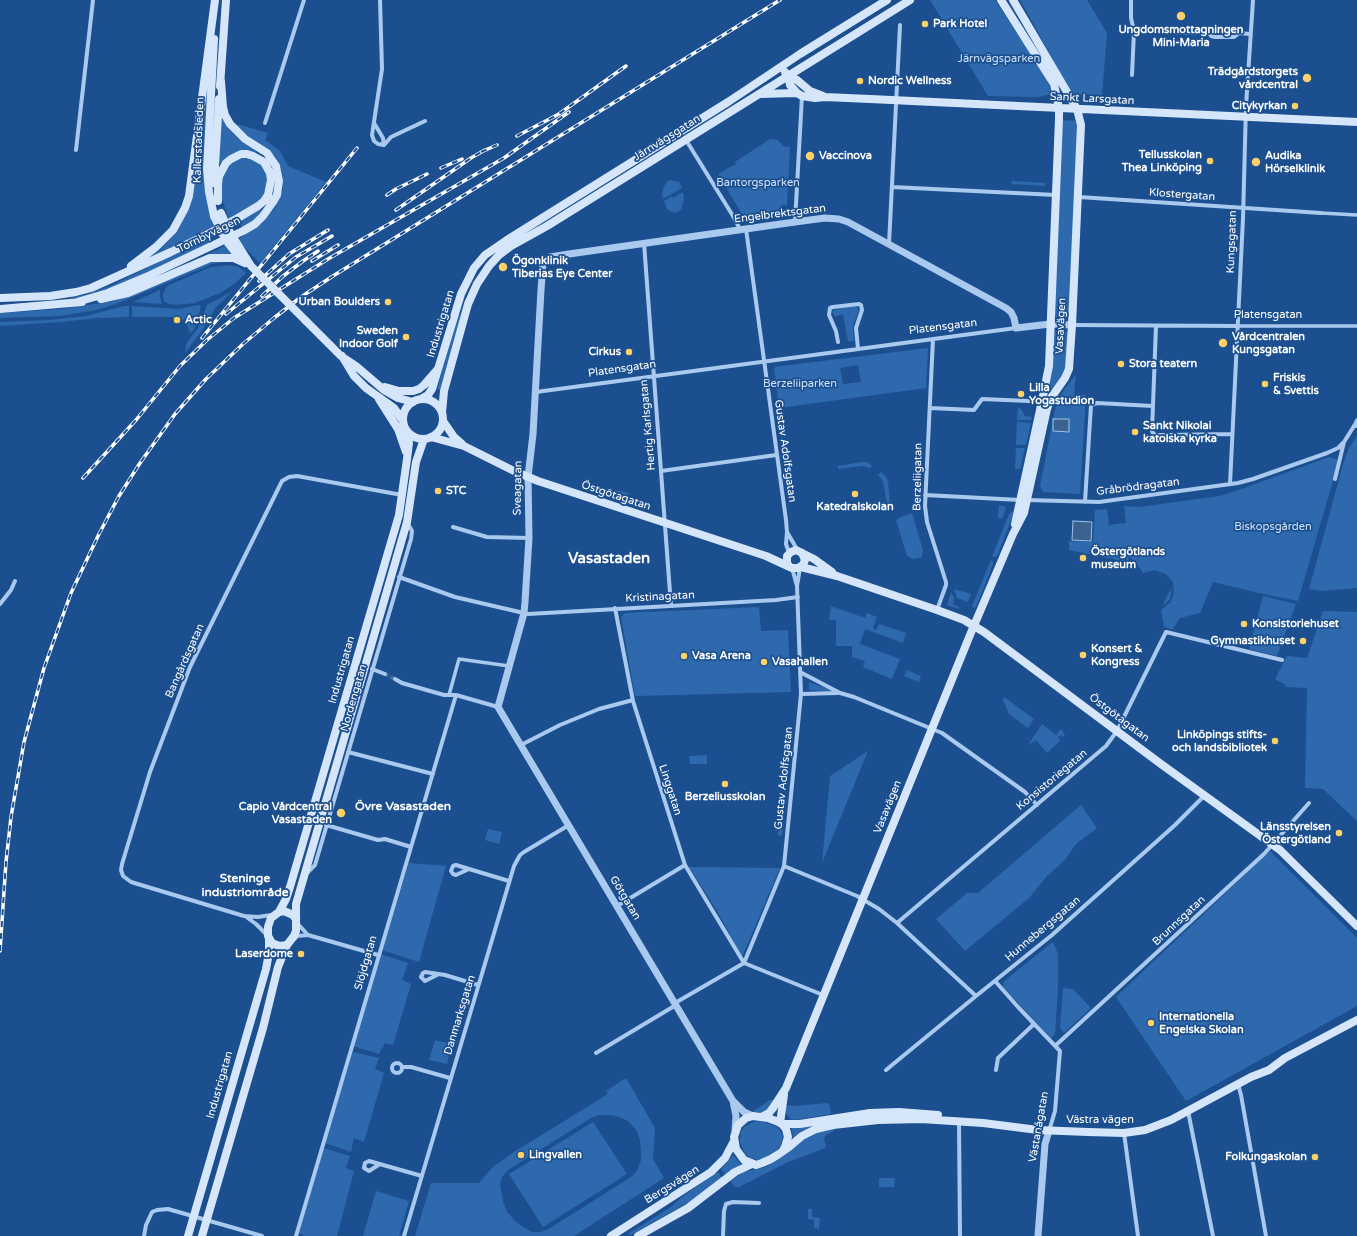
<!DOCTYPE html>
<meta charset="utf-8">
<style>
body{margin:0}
canvas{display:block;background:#1b4f8f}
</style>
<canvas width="1357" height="1236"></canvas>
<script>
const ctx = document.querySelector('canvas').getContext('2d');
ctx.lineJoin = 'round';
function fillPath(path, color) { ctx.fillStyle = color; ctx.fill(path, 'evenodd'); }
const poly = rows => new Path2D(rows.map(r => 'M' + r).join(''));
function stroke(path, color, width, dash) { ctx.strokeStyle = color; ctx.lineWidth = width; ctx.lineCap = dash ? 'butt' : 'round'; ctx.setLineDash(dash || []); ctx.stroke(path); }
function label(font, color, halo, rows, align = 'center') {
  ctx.font = font + ' "Varela Round",sans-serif'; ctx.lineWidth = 3.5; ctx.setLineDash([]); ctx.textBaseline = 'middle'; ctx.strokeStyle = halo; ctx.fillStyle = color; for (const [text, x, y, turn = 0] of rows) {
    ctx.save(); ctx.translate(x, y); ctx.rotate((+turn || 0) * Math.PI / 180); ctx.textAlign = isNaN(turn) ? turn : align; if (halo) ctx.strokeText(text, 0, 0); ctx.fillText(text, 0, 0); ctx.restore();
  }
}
fillPath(poly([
 [930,0,995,0,1046,78,1050,88,1052,94,1038,97,988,96],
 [1020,0,1087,0,1107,33,1102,95,1072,94],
 [211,42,205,190,214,226,139,265,161,249,175,233,192,196],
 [221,120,224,120,228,126,238,138,256,150,255,153,222,163,219,162],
 [1062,120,1079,121,1070,318,1054,317],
 [233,123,268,133,265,140,280,151,288,166,326,182,260,263,243,246,239,239,261,223,275,208,283,189,282,171,276,158,271,153,238,129],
 [770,139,778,140,783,146,790,147,787,205,781,205,780,217,746,221,718,174,736,164,735,162],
 [243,158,248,158,259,163,264,168,268,180,266,192,256,203,229,220,222,199,221,183,225,170,233,161],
 [670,180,679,182,682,188,663,199,662,193,664,186,668,181],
 [1011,181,1046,183,1044,186,1012,184],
 [683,192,684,199,681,210,675,213,670,211,667,209,664,201,672,196,673,198],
 [260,209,262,213,250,224,241,227,241,224,239,222,251,215],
 [210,237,212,243,132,279,110,289,87,296,70,299,70,298,87,294,110,286],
 [225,246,230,254,214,254,182,266],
 [211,262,224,262,212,264,121,302,97,310,60,316,0,318,0,313,62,309,114,301,137,293],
 [229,265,239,267,246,273,233,285,220,293,195,303,186,304,175,305,169,304,164,301,163,294,167,286,211,267],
 [160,290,160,297,162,304,133,302],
 [233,291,216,307,201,332,185,353,186,344,198,328,207,305],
 [199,305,201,306,196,324,194,330,190,333,185,319,182,320,180,317,132,317,132,306,178,309],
 [124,306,129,306,129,317,97,318,61,322,0,326,0,322,50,320,86,316],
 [855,306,857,307,859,310,853,325,854,341,848,341,843,314,835,316,832,312,836,309],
 [459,314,461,314,442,391,437,389],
 [1052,331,1070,332,1067,369,1046,400],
 [928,348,926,388,779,408,774,367],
 [858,365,861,382,843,384,840,368],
 [1076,374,1074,395,1086,395,1080,494,1043,492,1040,486,1056,405,1061,394],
 [1018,408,1021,409,1025,416,1032,417,1031,420,1017,420],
 [1017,422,1031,423,1026,445,1016,445],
 [1357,436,1357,588,1321,591,1309,589,1344,461,1349,448],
 [1016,448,1025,448,1020,469,1015,469],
 [1329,457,1339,460,1298,601,1263,594,1213,582,1200,613,1180,618,1172,630,1164,626,1161,610,1171,602,1174,592,1173,582,1166,574,1155,570,1143,573,1140,568,1129,556,1128,562,1069,550,1069,541,1093,542,1095,510,1107,509,1109,525,1126,523,1124,506,1139,507,1220,496,1236,491],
 [861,462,867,462,872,466,870,468,863,466,838,469,838,466],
 [881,472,886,477,888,482,890,505,887,505,883,481,878,475],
 [616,490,628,493,629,497,627,501,613,497],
 [999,506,1004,506,1006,508,1002,519,998,518],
 [1011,512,1013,512,1013,515,997,556,995,557,992,557,1009,514],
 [912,513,923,550,922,557,914,559,907,556,896,520,901,517],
 [991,560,993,562,993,564,976,607,973,608,972,606],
 [1172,588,1170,599,1163,606,1166,597],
 [954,589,971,594,968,602,957,598],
 [951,592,954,598,953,604,959,607,959,609,947,605],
 [1263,596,1296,604,1277,656,1249,649],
 [831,606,865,618,867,613,877,617,873,628,876,630,879,624,906,633,903,643,865,629,860,644,900,659,892,679,863,667,865,661,852,657,852,646,836,646,836,620,829,620],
 [759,607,761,631,788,630,791,692,635,696,621,617,625,613],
 [1323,611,1357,612,1357,821,1323,789,1305,788,1307,688,1284,687,1286,685,1275,679,1287,656,1307,658],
 [907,670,921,676,919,682,904,676],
 [809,682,834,691,831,692,809,690],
 [1004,697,1034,719,1028,728,1009,714,1003,700],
 [1042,724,1056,735,1061,729,1065,735,1063,737,1061,735,1058,737,1060,741,1047,753,1036,740,1028,745],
 [868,751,822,863,830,776],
 [707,755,707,764,690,764,689,756],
 [1081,805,1097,828,1076,844,1065,860,1047,876,1029,898,965,951,936,919,967,893,978,893],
 [780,812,784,814,782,836,778,835],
 [488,829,502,832,499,844,485,840],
 [1270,851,1357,938,1357,1006,1186,1101,1116,997],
 [409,863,446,866,419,962,382,950],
 [689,867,780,868,742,957,716,909],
 [1053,942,1058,954,1058,988,1055,1034,1051,1038,1021,1006,1004,988,1003,985,1004,981],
 [380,954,408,963,402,980,411,984,393,1045,385,1043,379,1054,353,1046],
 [1063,988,1073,989,1091,1008,1064,1033,1060,1028],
 [435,1040,450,1044,451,1051,439,1049,450,1052,447,1064,429,1060],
 [353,1052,379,1058,375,1069,384,1073,364,1142,354,1138,351,1152,325,1143],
 [626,1078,655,1128,653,1159,664,1178,574,1236,415,1236,431,1183,479,1183,493,1167,514,1152,608,1094,606,1091],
 [599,1115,610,1115,619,1117,628,1121,636,1130,640,1140,641,1150,641,1160,637,1171,631,1177,547,1230,540,1232,532,1232,523,1227,515,1221,507,1212,503,1201,500,1185,502,1177,508,1170,591,1118],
 [770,1100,774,1100,769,1109,762,1112,752,1112],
 [827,1103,830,1106,831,1114,795,1120,790,1119,786,1113,785,1105,795,1106],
 [757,1121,764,1122,777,1127,781,1132,783,1137,781,1145,777,1150,766,1157,758,1160,751,1158,745,1154,740,1142,741,1132,744,1127,751,1123],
 [593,1122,627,1174,543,1227,509,1174],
 [821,1124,793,1139,792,1128],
 [835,1128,835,1130,825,1136,824,1139,826,1146,825,1148,786,1163,739,1187,735,1187,730,1181,744,1172,765,1167,773,1163,781,1158,801,1141,819,1132],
 [323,1148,350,1156,346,1168,354,1171,337,1236,305,1236,299,1233],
 [733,1155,741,1165,726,1175,721,1169],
 [718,1172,722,1178,694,1199,631,1235,629,1235,629,1233,671,1207,683,1196],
 [879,1178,895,1178,894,1187,879,1187],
 [376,1191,409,1201,399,1236,363,1236],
 [808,1209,812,1209,812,1217,820,1218,819,1229,814,1228,814,1220,808,1219]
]), '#2e69ad');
const water = poly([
 [1053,419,1069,419,1069,432,1053,431,1053,419],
 [1073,521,1092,522,1091,541,1072,540,1073,521]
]);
fillPath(water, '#3c6290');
stroke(water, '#9cc4f0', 1);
stroke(poly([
 [385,674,395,679]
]), '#3d69a0', 4, [4, 2]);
stroke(poly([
 [1321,213,1357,215],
 [1238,326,1357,326],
 [1354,426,1357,420],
 [449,695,459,659,509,666]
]), '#a9c9ee', 3.5);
stroke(poly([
 [380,0,382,69,372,135,374,141,378,144,384,145],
 [1131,0,1131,18,1134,31,1132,75],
 [1134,31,1209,33,1211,36,1215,37,1234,37,1239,33],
 [1209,33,1211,30,1215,28,1234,29,1238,31,1239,33,1250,34],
 [265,123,304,0],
 [374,123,383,138,384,145],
 [686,140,733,216,740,229],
 [384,145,391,137,425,121],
 [76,150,93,0],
 [892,187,1056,195],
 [1079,197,1321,213],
 [795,222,802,96],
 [746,229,786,520,787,532,786,544,789,553],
 [644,243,671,606],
 [889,244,900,25],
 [1072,325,1238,326],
 [1156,326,1152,431,1153,433,1155,435,1167,435,1232,434],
 [933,339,925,506,927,522,946,582,946,585,937,610],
 [838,342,836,331,829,315,830,308,833,307,859,304,861,305,862,310,856,328,858,349],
 [536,392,1016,328],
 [930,408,974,410,982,399,1029,401],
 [661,471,776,455],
 [1335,479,1344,442,1354,426,1357,426],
 [1230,484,1243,218,1246,106,1253,0],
 [925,495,1020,500],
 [1027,500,1099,502,1238,483,1253,479,1327,453,1338,448,1344,442],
 [1085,502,1091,405,1097,403,1153,406],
 [453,527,487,537,529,538],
 [787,532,798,551],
 [792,568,797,586],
 [399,577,455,597,528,614,776,600,798,597],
 [0,604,11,590,15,581],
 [615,608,633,701,685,865,744,963],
 [372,669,385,674],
 [800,672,840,693,854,697,942,733,1025,792,1037,805],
 [395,679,402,683,444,695,456,695,498,707],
 [801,694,838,693],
 [521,745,560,725,599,709,633,700],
 [348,752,433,774],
 [326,825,378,840,385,839,411,847],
 [784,866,857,896,879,909,897,923,976,996],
 [469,869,456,875,453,874,451,871,453,866,456,865,469,869,509,881],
 [306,874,315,865,411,539,412,531,407,522],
 [617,906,685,865],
 [271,915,258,917,244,916,131,882,123,876,121,870,122,864,150,772,190,667,282,481,289,477,297,476,402,495],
 [245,916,256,924,267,935],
 [297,923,308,935],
 [897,923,1106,746,1117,731,1166,632,1282,660],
 [294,939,297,936,308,935,378,955],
 [744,963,784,866,801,694,797,586,800,568],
 [437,975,425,981,421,977,423,973,425,972,445,975,478,985],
 [995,981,1018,1007,1060,1051,1055,1111,1049,1131],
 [675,1003,744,963,823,995],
 [1055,1046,1264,854,1309,803],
 [596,1053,676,1005],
 '392 1068a5 5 0 1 1 10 0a5 5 0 1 1-10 0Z',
 [402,1067,411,1067,450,1078],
 [886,1070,976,996,1052,935,1175,825,1205,795],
 [996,1070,998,1058,1034,1024],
 [1238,1084,1241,1095,1266,1236],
 [1188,1111,1213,1236],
 [959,1122,960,1236],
 [1124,1133,1138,1236],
 [380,1164,369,1171,364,1168,365,1163,369,1161,422,1176],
 [144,1236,146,1225,152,1212,157,1210,168,1209,262,1236],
 [296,1236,456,695],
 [404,1236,514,866,520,855,524,852,569,825],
 [723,1236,724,1211,726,1204,733,1202,759,1203]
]), '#a9c9ee', 4);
stroke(poly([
 [733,1101,736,1116,735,1130],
 [753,1116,744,1112,733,1101,498,707,524,613,525,602,529,538,528,477,533,434,541,290,543,262,550,257,569,254,795,222,825,218,839,219,848,222,1006,308,1011,312,1014,318,1016,328,1050,324,1072,325],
 [1038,1236,1045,1144,1049,1131]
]), '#a9c9ee', 7);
stroke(poly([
 [1001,0,1054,84,1059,108,1059,119,1049,366,1042,401,1015,524],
 [214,39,207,169,209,192,214,216],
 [785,72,788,76,790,85,797,93,802,96,815,98,825,97,870,99,1357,122],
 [788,76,797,80,810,91,823,96],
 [220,86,226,0],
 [760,94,797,93],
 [214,183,219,99],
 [131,266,156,247,173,230,185,208,189,196,215,0],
 [0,298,50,296,76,292,91,288,171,252,208,234,238,218,258,206,264,201,268,195,271,180,270,173,264,162,253,156,247,154,241,154,231,159,226,163,219,176,218,184,218,201],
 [101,299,128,293,210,258,234,258,245,263],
 [77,302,108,293,146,277,243,231,255,224,263,216,273,202,277,195,279,181,276,166,267,153,245,139,230,124,225,115,223,107,221,81],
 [0,309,82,302],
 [306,321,341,356,356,366,384,390,398,398,413,402],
 [342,356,354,376,366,388,394,408,403,421],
 [385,387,399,391,413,391,419,389,424,385,438,369],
 [379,399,398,429,406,452],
 [421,399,428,395,432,389,461,294,474,268,485,255,507,240,728,102,800,54,887,0],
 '403 419a20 20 0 1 1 40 0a20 20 0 1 1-40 0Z',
 [442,412,444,391,468,304,477,284,489,266,499,255,511,246,547,226,910,0],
 [443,421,454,437,462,444],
 [431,437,464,446,514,471,538,481,766,556,792,568,798,568,803,565,805,560,802,553],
 [789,566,787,563,787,556,791,552,796,550,814,559,832,572],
 [801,567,837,576,937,610,964,620,984,632,1161,764,1280,850,1357,926],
 [279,912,286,899,290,887,399,515,407,459,409,443,407,431],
 [296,919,293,915,284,911,279,912,271,918,268,927,268,936,272,943,279,946,287,945,294,936,296,931,296,904,407,522,416,462,424,439],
 [761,1117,769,1113,773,1108,786,1088,970,635,1013,534,1024,513,1047,409,1051,398,1065,378,1069,369,1072,325,1081,125,1077,109,1013,0],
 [780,1123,784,1095],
 [782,1124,800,1124,870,1113,899,1112,938,1115],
 [782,1152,785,1147,788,1137,786,1129,781,1123,768,1118,753,1116,746,1118,738,1125,734,1137,736,1149,744,1160,756,1165,762,1163,771,1159,779,1154,789,1147,802,1136,816,1129,833,1125,878,1120,921,1119,983,1123,1038,1130,1088,1132,1124,1133,1145,1130,1171,1120,1251,1077,1269,1070,1285,1058,1357,1020],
 [188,1236,266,969,269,953,269,939],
 [202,1236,263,1028,278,967,287,945],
 [611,1236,711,1172,725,1158,734,1141],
 [638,1236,688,1208,735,1172,752,1164]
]), '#d6e6fa', 8);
const rail = poly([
 [517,136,559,114,626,66],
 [481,152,497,145],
 [441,168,462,159],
 [387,195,396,189,427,174],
 [396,210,471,158,485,150],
 [312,261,338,245],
 [259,281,289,254,328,230],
 [262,296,282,277,303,261,318,251],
 [226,314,296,257,332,236],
 [202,338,357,148],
 [83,478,136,420,180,366,207,340,234,318,328,259,504,158,569,112],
 [0,951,6,862,11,817,24,742,44,668,71,593,99,534,119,496,140,463,175,414,206,379,243,344,274,318,301,297,333,276,780,0]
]);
stroke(rail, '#fff', 3.5);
stroke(rail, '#1b4f8f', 2, [6]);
stroke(poly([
 [221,213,228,229,251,266,306,321],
 [214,216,222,233,228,243,242,261]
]), '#d6e6fa', 8);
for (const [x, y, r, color] of [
 [1181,16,5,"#ffd166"],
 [925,24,4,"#ffd166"],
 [1307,78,5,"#ffd166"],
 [860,81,4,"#ffd166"],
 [1295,106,4,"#ffd166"],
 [810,156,5,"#ffd166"],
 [1210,161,4,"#ffd166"],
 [1256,162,5,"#ffd166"],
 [503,267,5,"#ffd166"],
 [388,302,4,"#ffd166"],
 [177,320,4,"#ffd166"],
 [406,337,4,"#ffd166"],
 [1223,343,5,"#ffd166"],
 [629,352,4,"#ffd166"],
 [1121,364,4,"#ffd166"],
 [1265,384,4,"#ffd166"],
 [1021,394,4,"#ffd166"],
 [1135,432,4,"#ffd166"],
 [438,491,4,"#ffd166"],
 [855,494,4,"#ffd166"],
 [1083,558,4,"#ffd166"],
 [1244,624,4,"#ffd166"],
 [1303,641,4,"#ffd166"],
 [1083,655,4,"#ffd166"],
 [684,656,4,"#ffd166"],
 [764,662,4,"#ffd166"],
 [1275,741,4,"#ffd166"],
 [725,784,4,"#ffd166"],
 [341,813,5,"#ffd166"],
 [1339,833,4,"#ffd166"],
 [301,954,4,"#ffd166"],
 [1151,1023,4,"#ffd166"],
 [521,1155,4,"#ffd166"],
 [1315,1157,4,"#ffd166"]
]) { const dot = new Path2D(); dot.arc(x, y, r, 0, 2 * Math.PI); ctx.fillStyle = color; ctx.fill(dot); stroke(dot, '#1b4f8f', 1.5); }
label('bold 11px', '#fff', '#1b4f8f', [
 ["Park Hotel",933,24],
 ["Ungdomsmottagningen",1181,30,"center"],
 ["Mini-Maria",1181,43,"center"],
 ["Trädgårdstorgets",1298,72,"right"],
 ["vårdcentral",1298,85,"right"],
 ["Nordic Wellness",868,81],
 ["Citykyrkan",1287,106,"right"],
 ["Tellusskolan",1202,155,"right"],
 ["Thea Linköping",1202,168,"right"],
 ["Vaccinova",819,156],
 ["Audika",1265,156],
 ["Hörselklinik",1265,169],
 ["Ögonklinik",512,261],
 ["Tiberias Eye Center",512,274],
 ["Urban Boulders",380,302,"right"],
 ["Actic",185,320],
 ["Sweden",398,331,"right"],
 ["Indoor Golf",398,344,"right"],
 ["Vårdcentralen",1232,337],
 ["Kungsgatan",1232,350],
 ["Cirkus",621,352,"right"],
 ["Stora teatern",1129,364],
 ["Friskis",1273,378],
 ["& Svettis",1273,391],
 ["Lilla",1029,388],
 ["Yogastudion",1029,401],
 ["Sankt Nikolai",1143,426],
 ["katolska kyrka",1143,439],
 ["STC",446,491],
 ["Katedralskolan",855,507,"center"],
 ["Östergötlands",1091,552],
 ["museum",1091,565],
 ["Konsistoriehuset",1252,624],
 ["Gymnastikhuset",1295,641,"right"],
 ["Konsert &",1091,649],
 ["Kongress",1091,662],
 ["Vasa Arena",692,656],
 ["Vasahallen",772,662],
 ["Linköpings stifts-",1267,735,"right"],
 ["och landsbibliotek",1267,748,"right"],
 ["Berzeliusskolan",725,797,"center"],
 ["Capio Vårdcentral",332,807,"right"],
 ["Vasastaden",332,820,"right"],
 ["Länsstyrelsen",1331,827,"right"],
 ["Östergötland",1331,840,"right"],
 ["Laserdome",293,954,"right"],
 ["Internationella",1159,1017],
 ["Engelska Skolan",1159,1030],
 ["Lingvallen",529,1155],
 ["Folkungaskolan",1307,1157,"right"]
], 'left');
label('11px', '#cfe3fa', '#1b4f8f', [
 ["Järnvägsparken",999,59],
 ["Bantorgsparken",758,183],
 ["Berzeliiparken",800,384],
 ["Biskopsgården",1273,527]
]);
label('11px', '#fff', '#1b4f8f', [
 ["Sankt Larsgatan",1092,99,3],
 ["Järnvägsgatan",667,138,-32],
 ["Kallerstadsleden",199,140,-88],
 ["Klostergatan",1182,195,4],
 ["Engelbrektsgatan",780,214,-7],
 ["Tornbyvägen",209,235,-26],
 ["Kungsgatan",1232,242,-88],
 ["Platensgatan",1268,315],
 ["Industrigatan",441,324,-73],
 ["Vasavägen",1061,326,-87],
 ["Platensgatan",943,327,-7],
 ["Platensgatan",622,369,-8],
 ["Hertig Karlsgatan",648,425,-95],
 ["Gustav Adolfsgatan",785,451,82],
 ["Berzeliigatan",918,477,-89],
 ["Gråbrödragatan",1138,487,-7],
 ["Sveagatan",518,488,-89],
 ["Östgötagatan",616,496,18],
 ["Kristinagatan",660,597,-3],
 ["Bangårdsgatan",185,661,-66],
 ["Industrigatan",342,670,-74],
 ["Nordengatan",354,698,-74],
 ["Östgötagatan",1119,718,37],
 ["Gustav Adolfsgatan",784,778,-84],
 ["Konsistoriegatan",1052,780,-40],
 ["Linggatan",670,790,72],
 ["Vasavägen",888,807,-68],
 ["Götgatan",625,898,59],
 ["Brunnsgatan",1179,921,-43],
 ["Hunnebergsgatan",1043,929,-40],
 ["Slöjdgatan",366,963,-74],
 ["Danmarksgatan",460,1015,-73],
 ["Industrigatan",220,1085,-74],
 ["Västra vägen",1100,1120],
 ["Västanågatan",1039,1127,-80],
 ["Bergsvägen",672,1185,-32]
]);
label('bold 12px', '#fff', '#1b4f8f', [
 ["Övre Vasastaden",403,807],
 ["Steninge",245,879],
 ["industriområde",245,893]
]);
label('bold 15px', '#fff', '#1b4f8f', [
 ["Vasastaden",609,559]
]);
</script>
